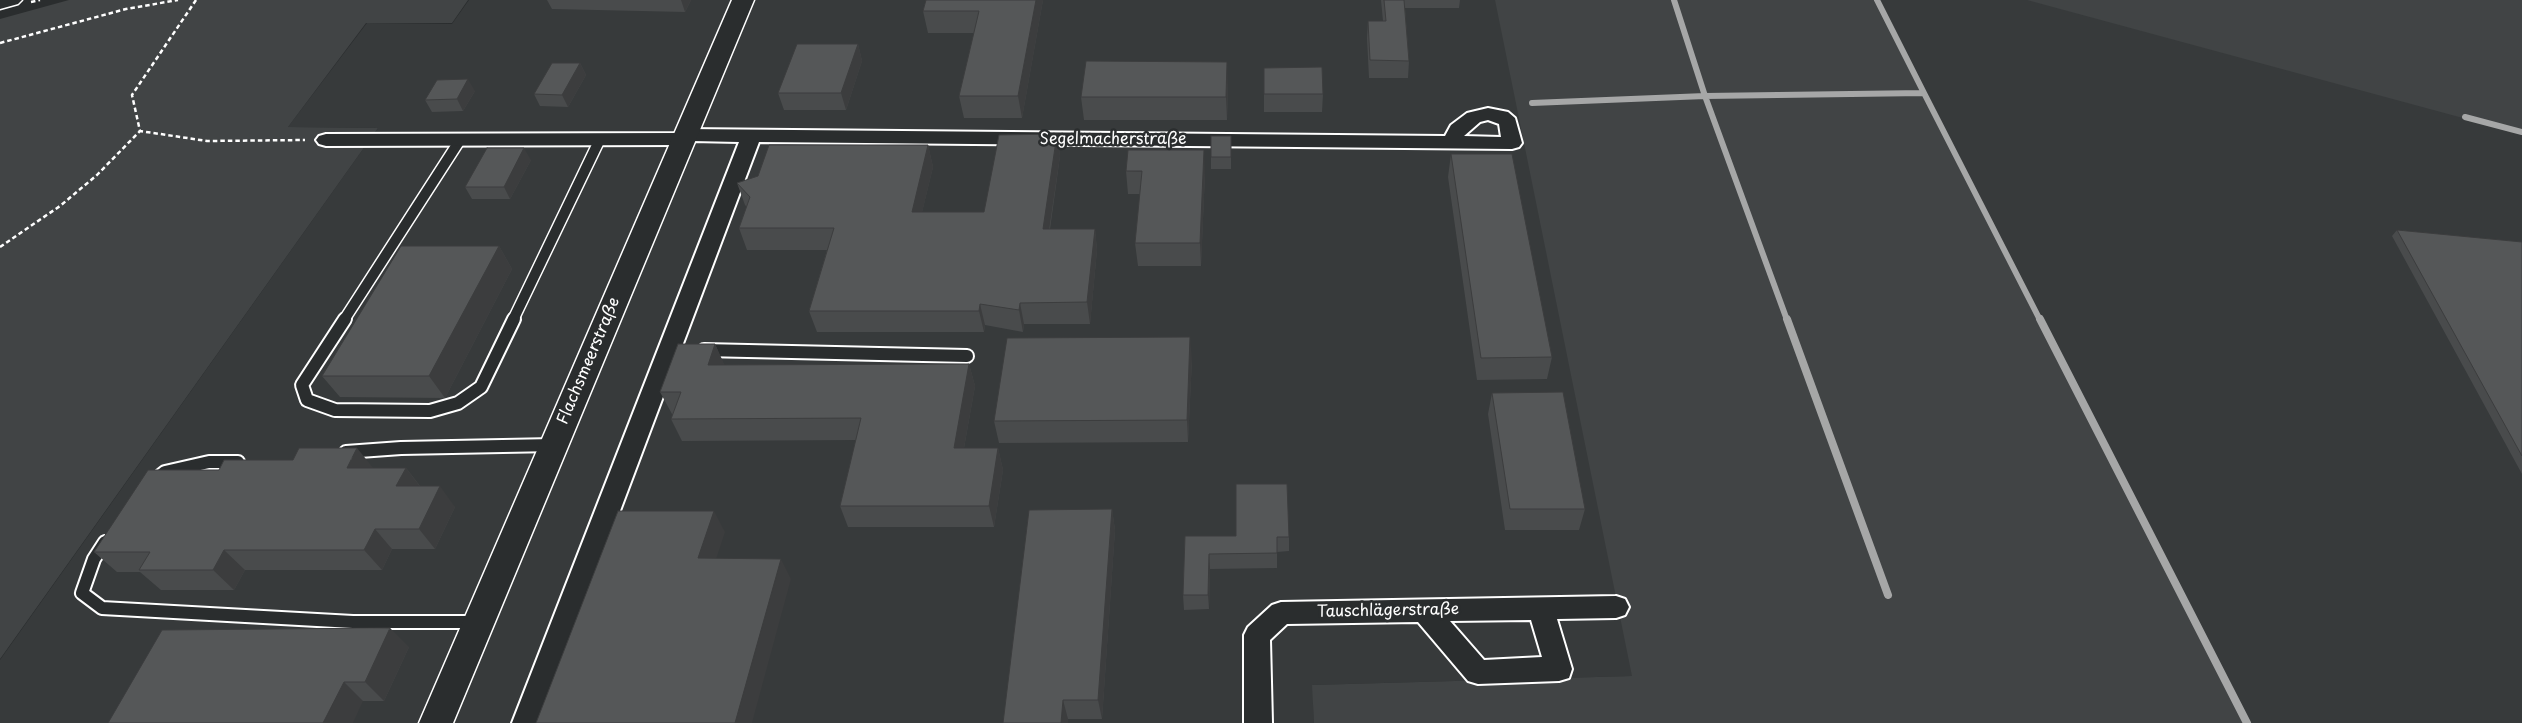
<!DOCTYPE html>
<meta charset="utf-8">
<style>
body{margin:0}
canvas{display:block;background:#2a2d2e}
</style>
<canvas width="2522" height="723"></canvas>
<script>
const ctx = document.querySelector('canvas').getContext('2d');
ctx.lineJoin = 'round';
function fillPath(path, color) { ctx.fillStyle = color; ctx.fill(path, 'evenodd'); }
const poly = rows => new Path2D(rows.map(r => 'M' + r).join(''));
function stroke(path, color, width, dash) { ctx.strokeStyle = color; ctx.lineWidth = width; ctx.lineCap = dash ? 'butt' : 'round'; ctx.setLineDash(dash || []); ctx.stroke(path); }
function label(font, color, halo, rows, align = 'center') {
  ctx.font = font + ' "Playpen Sans",sans-serif'; ctx.lineWidth = 5; ctx.setLineDash([]); ctx.textBaseline = 'middle'; ctx.strokeStyle = halo; ctx.fillStyle = color; for (const [text, x, y, turn = 0] of rows) {
    ctx.save(); ctx.translate(x, y); ctx.rotate((+turn || 0) * Math.PI / 180); ctx.textAlign = isNaN(turn) ? turn : align; if (halo) ctx.strokeText(text, 0, 0); ctx.fillText(text, 0, 0); ctx.restore();
  }
}
fillPath(poly([
 [469,0,1496,0,1633,676,1313,685,1314,723,0,723,0,660,378,128,288,127,367,23,452,24],
 [1876,0,2030,0,2522,133,2522,723,2247,723]
]), '#373a3b');
fillPath(poly([
 [69,0,468,0,452,23,366,23,288,127,378,128,0,659,0,19],
 [1495,0,1877,0,2246,723,1314,723,1312,685,1632,676],
 [2027,0,2522,0,2522,134]
]), '#414445');
stroke(poly([
 [1674,0,1705,96,1787,320],
 [1877,0,1924,93],
 [1532,103,1705,96,1924,93,2040,320],
 [2465,117,2522,132]
]), '#a6a7a7', 6);
stroke(poly([
 [1787,319,1888,595],
 [2040,319,2247,723]
]), '#a6a7a7', 8);
const serviceFar1 = poly([
 [344,320,460,140],
 [513,320,600,139]
]);
const service = poly([
 [345,319,302,385,307,400,335,410,430,411,458,403,481,387,514,319],
 [704,350,967,356],
 [346,452,401,448,554,445],
 [160,476,165,472,209,462,238,462],
 [105,542,94,559,82,593,102,608,353,622,476,622]
]);
const minor = poly([
 [1488,108,1508,112,1515,118,1522,143,1519,147,1512,149,759,142,540,723,512,723,739,142,692,141,684,145,326,146,319,144,316,140,319,136,326,134,677,133,685,129,1445,136,1451,125,1467,113,1488,108],
 [1488,120,1499,124,1501,137,1464,136,1480,122,1488,120],
 [1616,596,1625,599,1629,607,1625,615,1616,618,1557,619,1572,669,1569,678,1559,681,1478,684,1468,681,1418,622,1287,624,1270,640,1272,723,1244,723,1244,635,1248,627,1272,605,1281,602,1616,596],
 [1531,620,1542,657,1484,660,1450,621,1531,620]
]);
const tertiary = poly([
 [0,0,22,0,18,4,0,9,0,0],
 [732,0,754,0,453,723,419,723,732,0]
]);
stroke(serviceFar1, '#fff', 13);
stroke(service, '#fff', 16);
stroke(minor, '#fff', 4);
stroke(tertiary, '#fff', 3);
stroke(poly([
 [196,0,132,95,140,131,207,141,305,140],
 [31,2,40,0],
 [0,43,126,9,178,0],
 [0,247,60,206,97,175,140,131]
]), '#fff', 2.5, [4.5, 3]);
stroke(serviceFar1, '#2a2d2e', 10);
stroke(service, '#2a2d2e', 12);
fillPath(minor, '#2a2d2e');
fillPath(tertiary, '#2a2d2e');
fillPath(poly([
 [547,0,691,0,685,12,552,9],
 [926,0,1043,0,1022,118,964,118,959,96,974,33,928,33,923,11],
 [1381,0,1460,0,1459,8,1405,8,1409,61,1408,78,1369,78,1367,38,1368,21,1383,21],
 [858,44,862,61,846,110,784,110,778,93],
 [580,63,586,75,568,107,540,106,534,94],
 [1264,68,1323,94,1322,112,1264,112],
 [1228,84,1227,120,1084,120,1081,97],
 [475,91,463,111,432,112,425,100],
 [1057,134,1060,156,1050,229,1095,229,1097,250,1090,324,1024,324,1023,332,985,325,984,332,817,332,809,311,827,250,747,250,739,228,747,207,745,205,737,183,928,145,933,167,922,212,984,212],
 [1231,136,1231,169,1211,169,1211,157],
 [1451,154,1552,357,1547,379,1477,380,1448,177],
 [531,160,510,199,472,199,465,187],
 [1126,171,1205,173,1201,266,1138,266,1135,243,1140,194,1128,194],
 [2397,230,2522,242,2522,474,2392,236],
 [499,246,512,269,445,398,340,397,322,376],
 [715,344,724,365,969,364,975,386,964,448,998,448,1003,470,994,527,848,527,840,506,856,440,682,441,671,419,673,414,672,414,660,392],
 [1192,359,1188,442,999,443,994,421],
 [1492,393,1585,509,1579,530,1505,530,1488,414],
 [406,468,420,486,455,507,435,549,392,549,382,570,245,570,234,590,161,590,140,572,117,572,94,552,219,470],
 [1112,509,1115,530,1102,719,1068,719,1003,723],
 [1185,536,1289,537,1289,551,1277,552,1277,568,1210,569,1209,609,1184,610,1183,595],
 [409,647,384,701,363,701,108,723]
]), '#494b4c');
fillPath(poly([
 [681,0,691,0,685,12],
 [1036,0,1043,0,1022,118,1018,96],
 [858,44,862,61,846,110,841,93],
 [1227,62,1228,84,1227,120,1226,97],
 [580,63,586,75,568,107,562,95],
 [468,79,475,91,463,111,457,99],
 [1057,134,1060,156,1046,251,1043,229],
 [928,145,933,167,917,233,912,212],
 [524,148,531,160,510,199,504,187],
 [1204,150,1205,173,1201,266,1200,243],
 [1095,229,1097,250,1090,324,1087,302],
 [499,246,512,269,445,398,429,376],
 [1020,303,1024,324,1023,332,1019,310],
 [980,304,985,325,984,332,979,311],
 [1190,337,1192,359,1188,442,1187,420],
 [715,344,725,366,708,365],
 [969,364,975,386,960,470,954,448],
 [357,448,374,469,347,468],
 [998,448,1003,470,994,527,989,506],
 [406,468,422,489,396,486],
 [440,486,455,507,435,549,419,529],
 [1112,509,1115,530,1102,719,1098,700],
 [714,511,725,532,710,578,698,558],
 [375,529,392,549,382,570,364,550],
 [224,550,245,570,234,590,213,570],
 [1209,554,1210,569,1209,609,1208,595],
 [781,559,791,579,752,723,735,723],
 [390,628,409,647,384,701,365,682],
 [344,682,363,701,353,723,323,723],
 [1063,700,1068,719,1068,723,1061,723]
]), '#3c3d3e');
const building = poly([
 [926,0,1036,0,1018,96,959,96,979,11,923,11,926,0],
 [1384,0,1404,0,1409,61,1370,60,1368,21,1386,21,1384,0],
 [797,44,858,44,841,93,778,93,797,44],
 [1086,61,1227,62,1226,97,1081,97,1086,61],
 [552,63,580,63,562,95,534,94,552,63],
 [1322,67,1323,94,1264,94,1264,68,1322,67],
 [468,79,457,99,425,100,437,80,468,79],
 [1057,134,1043,229,1095,229,1087,302,1020,303,1019,310,980,304,979,311,809,311,834,228,739,228,750,197,737,183,758,176,769,145,928,145,912,212,984,212,999,135,1057,134],
 [1211,136,1231,136,1231,157,1211,157,1211,136],
 [487,148,524,148,504,187,465,187,487,148],
 [1128,150,1204,150,1200,243,1135,243,1142,171,1126,171,1128,150],
 [1451,154,1512,154,1552,357,1481,358,1451,154],
 [2397,230,2522,242,2522,456,2397,230],
 [401,246,499,246,429,376,322,376,401,246],
 [1190,337,1187,420,994,421,1007,338,1190,337],
 [678,344,715,344,708,365,969,364,954,448,998,448,989,506,840,506,861,418,671,419,681,392,660,392,678,344],
 [1563,392,1585,509,1510,509,1492,393,1563,392],
 [299,448,357,448,347,468,406,468,396,486,440,486,419,529,375,529,364,550,224,550,213,570,139,570,150,552,94,552,148,470,219,470,224,460,293,460,299,448],
 [1236,484,1287,484,1289,537,1277,537,1277,553,1209,554,1208,595,1183,595,1185,536,1236,536,1236,484],
 [1112,509,1098,700,1063,700,1061,723,1003,723,1029,510,1112,509],
 [618,511,714,511,698,558,781,559,735,723,536,723,618,511],
 [390,628,365,682,344,682,323,723,108,723,162,630,390,628]
]);
fillPath(building, '#555758');
stroke(building, '#3c3d3e', 1);
label('16px', '#fff', '#2a2d2e', [
 ["Segelmacherstraße",1113,140],
 ["Flachsmeerstraße",589,361,-67],
 ["Tauschlägerstraße",1388,611,-1]
]);
</script>
